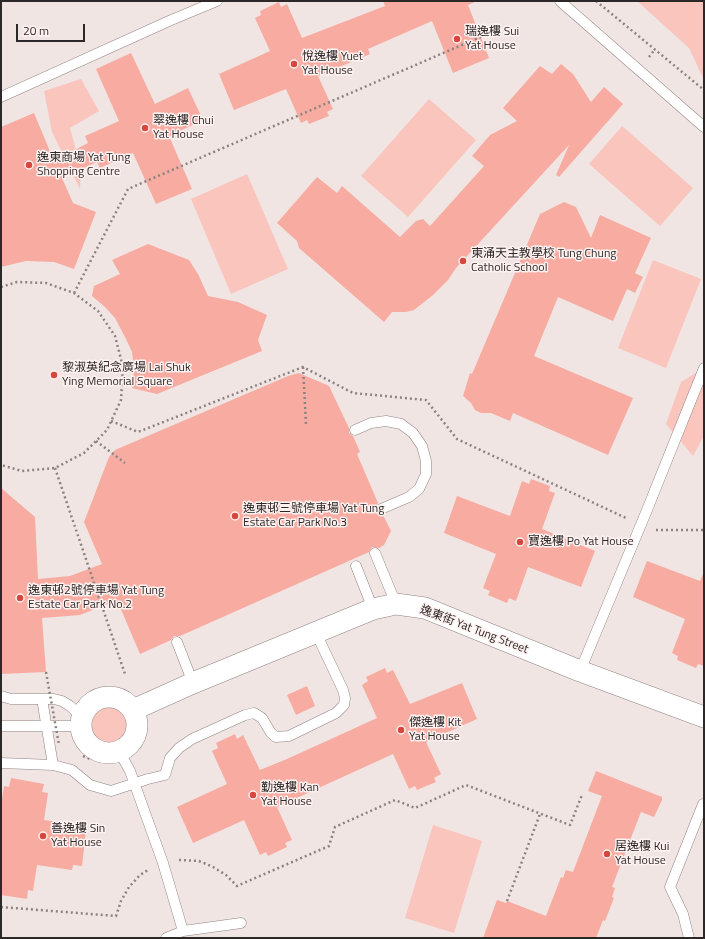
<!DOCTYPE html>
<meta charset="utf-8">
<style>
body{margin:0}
#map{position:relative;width:705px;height:939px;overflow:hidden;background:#f1e5e3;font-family:"Titillium Web",sans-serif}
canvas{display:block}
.frame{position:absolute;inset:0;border:2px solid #2d2828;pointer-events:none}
.scale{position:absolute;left:16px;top:24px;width:69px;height:18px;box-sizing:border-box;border:2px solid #2d2828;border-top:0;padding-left:5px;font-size:12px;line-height:14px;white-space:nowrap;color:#2d2828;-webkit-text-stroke:3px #fef2f0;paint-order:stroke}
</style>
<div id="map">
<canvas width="705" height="939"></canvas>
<div class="frame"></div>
<div class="scale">20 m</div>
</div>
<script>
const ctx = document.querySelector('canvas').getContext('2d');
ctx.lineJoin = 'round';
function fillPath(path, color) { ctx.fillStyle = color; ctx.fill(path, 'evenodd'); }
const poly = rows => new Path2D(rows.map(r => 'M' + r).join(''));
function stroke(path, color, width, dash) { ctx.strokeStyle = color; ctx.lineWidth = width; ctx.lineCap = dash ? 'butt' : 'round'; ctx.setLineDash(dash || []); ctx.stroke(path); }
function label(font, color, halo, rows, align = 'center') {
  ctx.font = font + ' "Titillium Web","Noto Sans TC",sans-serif'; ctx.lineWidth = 3; ctx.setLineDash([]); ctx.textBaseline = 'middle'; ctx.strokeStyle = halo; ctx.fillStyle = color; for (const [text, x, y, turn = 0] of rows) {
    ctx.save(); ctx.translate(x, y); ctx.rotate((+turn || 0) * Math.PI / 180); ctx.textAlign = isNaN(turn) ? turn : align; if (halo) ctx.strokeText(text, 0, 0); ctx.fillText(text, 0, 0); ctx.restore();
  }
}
fillPath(poly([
 [637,1,704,1,703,78,689,48],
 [81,79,99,111,70,128,81,169,80,189,52,132,44,91],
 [429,99,476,140,408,217,361,176],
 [622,126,693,188,660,226,589,164],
 [247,174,288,269,231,294,191,199],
 [653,260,701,279,666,368,618,348],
 [704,368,704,436,693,456,666,424,681,382],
 '86 726a23 23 0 1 1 46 0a23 23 0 1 1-46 0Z',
 [433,825,482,841,454,933,405,918]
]), '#f9c5bd');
fillPath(poly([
 [383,1,477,1,468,5,489,58,453,73,432,21,368,49,370,54,318,76,333,109,327,112,329,116,309,124,307,120,301,123,286,89,234,110,219,74,270,51,255,18,261,15,260,11,279,2,281,7,287,4,302,38,385,6],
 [131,53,155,104,188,88,203,120,169,136,192,189,156,204,133,153,100,168,97,162,62,178,73,203,96,212,74,269,54,262,26,261,1,267,1,127,34,113,54,161,88,143,85,136,119,121,96,69],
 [561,64,573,74,591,102,604,87,623,104,559,177,556,175,569,145,456,268,448,280,433,295,414,310,406,312,392,312,384,322,299,248,297,241,277,223,317,177,337,193,342,186,400,237,416,221,423,219,430,226,484,166,472,156,490,135,517,121,503,108,540,66,552,74],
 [564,202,576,207,591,238,600,215,651,238,635,273,643,277,635,293,627,289,613,321,558,297,534,356,633,398,608,455,513,413,510,421,491,413,481,413,475,410,471,403,463,396,470,373,472,374,540,214],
 [148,244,189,260,198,274,208,296,238,302,267,315,258,340,262,351,157,394,132,388,134,369,132,352,126,339,115,318,105,307,92,296,94,286,120,274,112,260],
 [299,373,329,386,349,428,349,433,353,436,360,452,357,454,378,503,375,508,375,511,377,514,383,515,391,531,384,545,379,548,372,547,369,552,180,636,174,636,171,640,140,654,117,600,80,615,42,618,46,672,1,674,1,488,35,517,38,579,70,576,102,564,84,522,109,457,115,450,288,376],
 [531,479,550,486,549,491,555,493,542,529,595,551,581,587,528,567,516,601,509,598,507,603,488,595,490,591,483,588,496,554,444,533,457,496,510,516,522,481,529,484],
 [647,561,700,581,703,574,704,574,704,666,698,664,696,668,677,660,678,656,672,653,685,619,633,597],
 [385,668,387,673,393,670,410,704,462,683,477,719,426,742,441,774,434,778,436,782,417,790,415,786,409,789,393,754,277,807,292,840,285,843,287,847,268,856,266,852,260,855,244,820,193,843,177,807,227,784,212,751,218,748,216,743,235,734,237,739,243,735,260,770,287,759,377,718,362,685,368,681,366,677],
 [307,686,315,706,296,715,287,695],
 [596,771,662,797,662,800,654,817,641,812,612,887,615,888,612,897,614,898,605,921,603,920,596,938,483,938,497,900,506,903,507,901,546,916,561,877,563,878,566,870,573,872,602,796,588,791],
 [11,778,44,784,42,792,48,793,44,820,79,825,79,830,86,831,82,866,73,865,72,870,37,865,33,891,28,890,27,899,1,895,1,805,4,786,9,787]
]), '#f7aba1');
const service = poly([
 [560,1,704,127],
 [1,97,169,21,217,1],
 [355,430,371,423,386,421,401,424,413,433,422,446,426,461,426,474,419,489,409,497,381,509],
 [375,553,396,604],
 [356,566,373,609],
 [177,642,193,683],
 [580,671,647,510,704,368],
 [1,696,11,699,54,699,62,701,70,706,82,717],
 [42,699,53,765],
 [1,726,81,726],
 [119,751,130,771,163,863,183,931],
 [1,763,53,765,72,770,90,785,111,791,148,779,165,775,170,758,179,748,192,739,245,715,254,713,262,718,271,733,276,737,289,736,336,713,344,705,345,698,343,690,316,633],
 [166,938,183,931,241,923],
 [689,938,683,914,670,887,703,804]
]);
const minor = poly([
 '81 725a28 28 0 1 1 56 0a28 28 0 1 1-56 0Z',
 [133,710,193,683,373,609,396,604,425,608,580,671,704,717]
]);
stroke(service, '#8f8482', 11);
stroke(minor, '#8f8482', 22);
stroke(poly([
 [596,1,704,90],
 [649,57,655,49],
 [1,287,17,282,46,283,74,293,98,311,115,336,123,367,121,400,107,430,84,453,55,468,22,471,1,465],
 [74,293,128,189,492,32],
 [303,367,306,424],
 [111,421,138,432,303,367,353,393,426,400,457,439,626,518],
 [96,441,125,463],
 [55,468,125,674],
 [656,530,704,530],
 [83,756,90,759],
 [179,860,199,861,213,867,226,875,237,886,329,846,335,827,395,800,415,808,466,785,570,825,582,795],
 [507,901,540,814],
 [1,907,116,916,121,901,129,887,140,875,148,870]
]), '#8b8382', 2.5, [2, 3]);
stroke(service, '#fff', 10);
stroke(minor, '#fff', 21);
stroke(poly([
 [46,672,59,745]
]), '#8b8382', 2.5, [2, 3]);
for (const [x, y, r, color] of [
 [457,39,4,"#d6483e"],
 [294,64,4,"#d6483e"],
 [145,128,4,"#d6483e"],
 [29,165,4,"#d6483e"],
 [463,261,4,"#d6483e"],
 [54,375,4,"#d6483e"],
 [235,516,4,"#d6483e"],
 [520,542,4,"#d6483e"],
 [20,598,4,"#d6483e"],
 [401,730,4,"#d6483e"],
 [253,795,4,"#d6483e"],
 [43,836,4,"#d6483e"],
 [607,854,4,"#d6483e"]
]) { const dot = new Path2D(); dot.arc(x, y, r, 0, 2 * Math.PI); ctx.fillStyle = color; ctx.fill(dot); stroke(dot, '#fef2f0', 1.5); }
label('12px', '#2d2828', '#fef2f0', [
 ["瑞逸樓 Sui",465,32],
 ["Yat House",465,46],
 ["悅逸樓 Yuet",302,57],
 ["Yat House",302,71],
 ["翠逸樓 Chui",153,121],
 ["Yat House",153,135],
 ["逸東商場 Yat Tung",37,158],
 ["Shopping Centre",37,172],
 ["東涌天主教學校 Tung Chung",471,254],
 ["Catholic School",471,268],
 ["黎淑英紀念廣場 Lai Shuk",62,368],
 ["Ying Memorial Square",62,382],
 ["逸東邨三號停車場 Yat Tung",243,509],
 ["Estate Car Park No.3",243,523],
 ["寶逸樓 Po Yat House",528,542],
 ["逸東邨2號停車場 Yat Tung",28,591],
 ["Estate Car Park No.2",28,605],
 ["傑逸樓 Kit",409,723],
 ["Yat House",409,737],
 ["勤逸樓 Kan",261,788],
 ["Yat House",261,802],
 ["善逸樓 Sin",51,829],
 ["Yat House",51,843],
 ["居逸樓 Kui",615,847],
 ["Yat House",615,861]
], 'left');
label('12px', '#2d2828', '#fef2f0', [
 ["逸東街 Yat Tung Street",474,630,21]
]);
</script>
